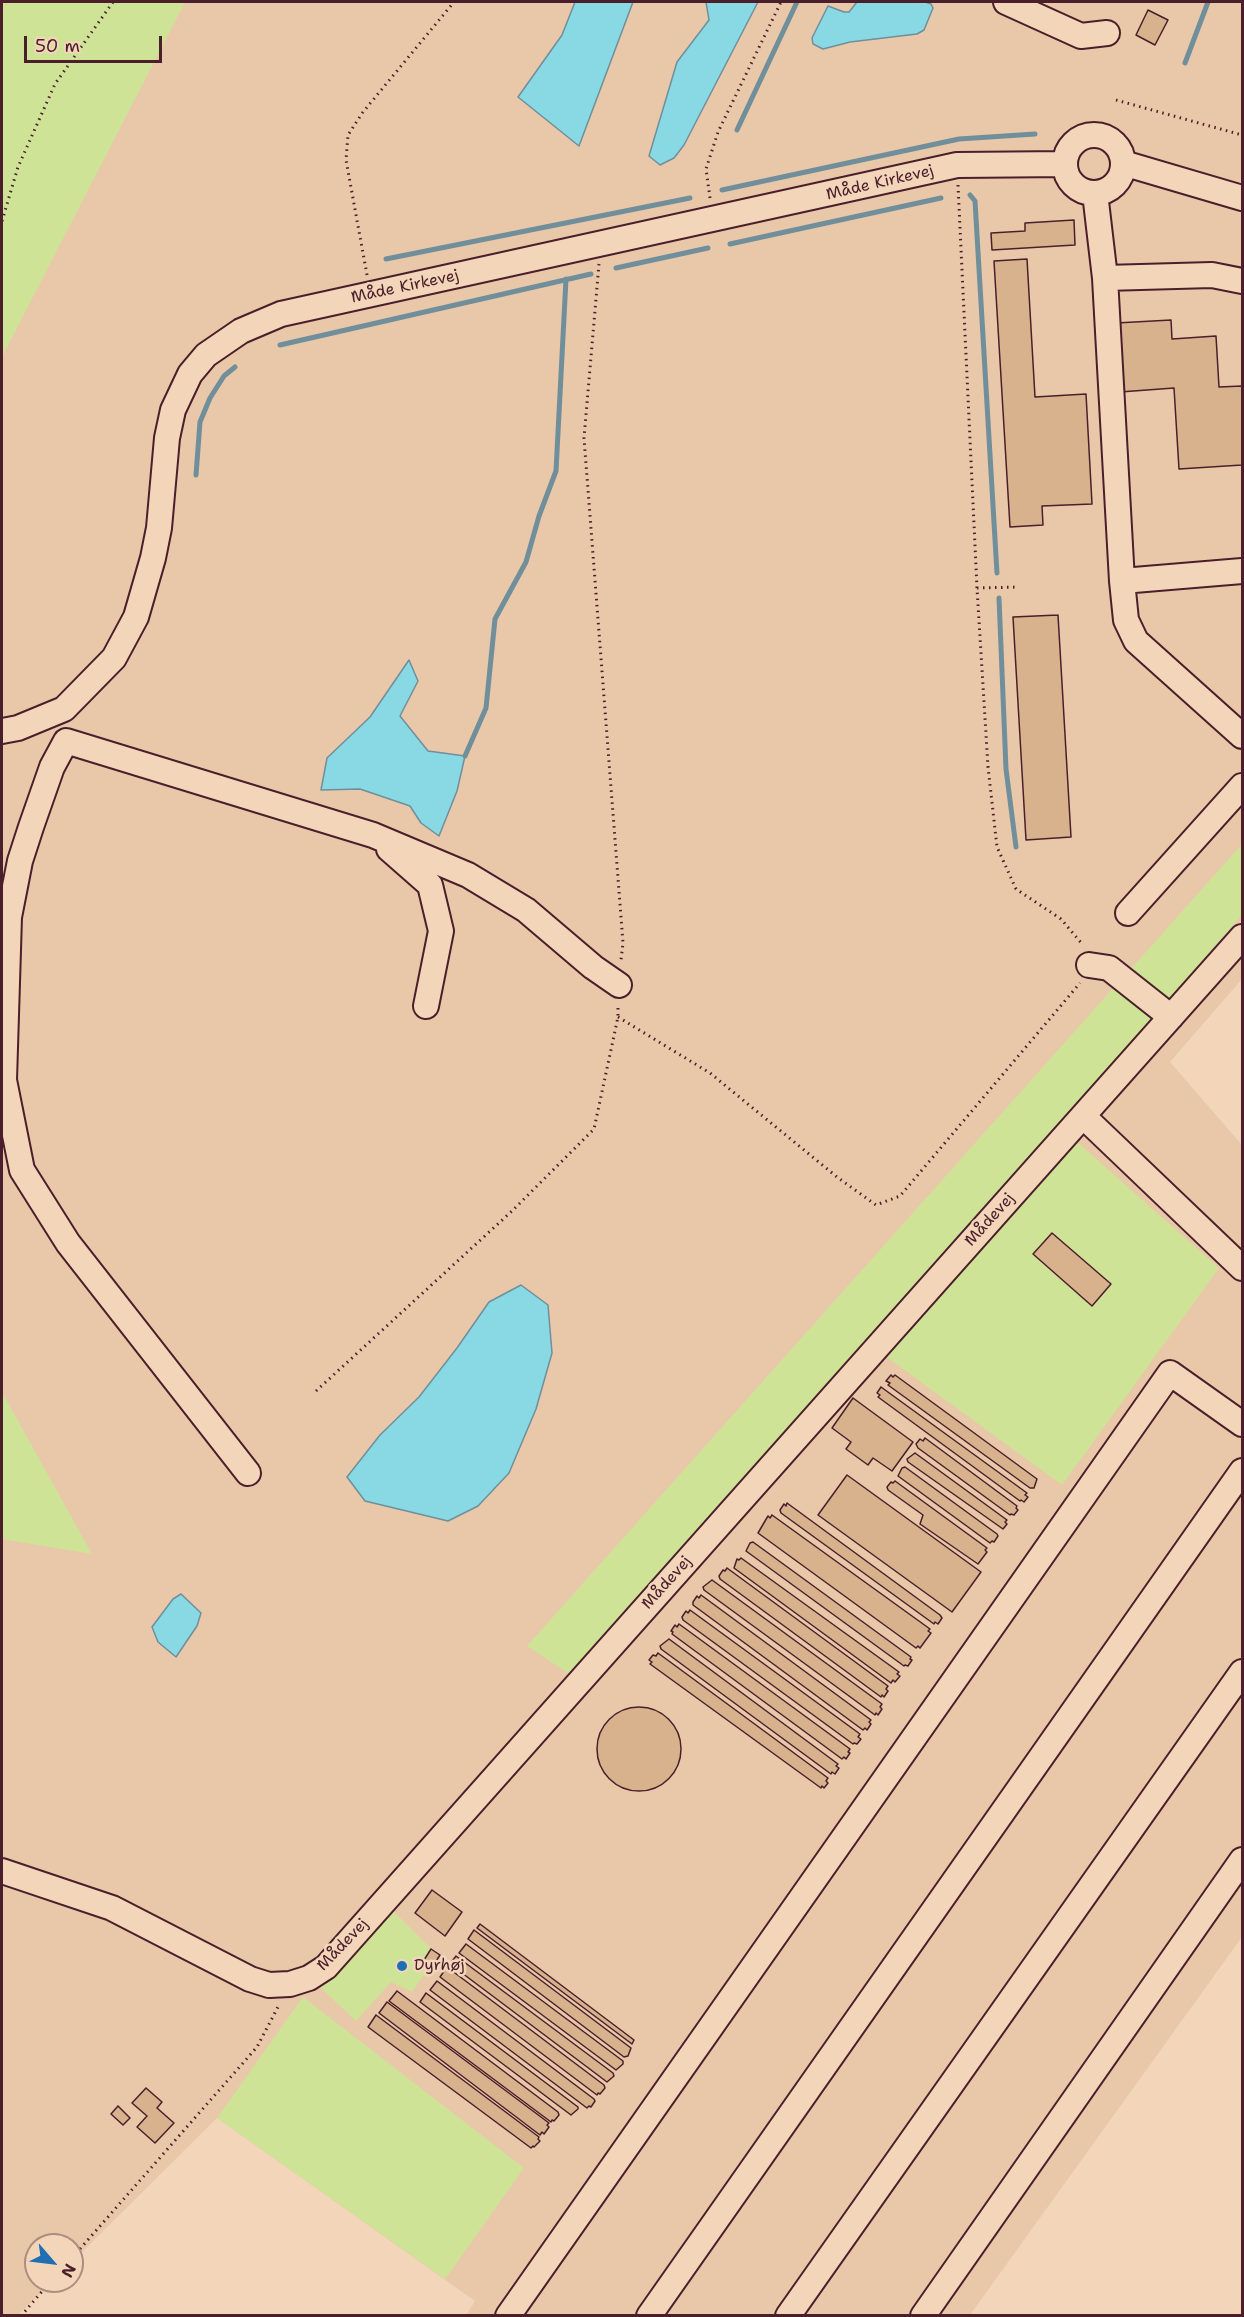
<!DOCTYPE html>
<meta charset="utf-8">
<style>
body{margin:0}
#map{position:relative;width:1244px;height:2317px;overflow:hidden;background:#f3d6ba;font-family:"Shantell Sans",sans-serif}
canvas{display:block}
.frame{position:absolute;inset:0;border:3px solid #4a1f2b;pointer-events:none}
.north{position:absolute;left:24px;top:2233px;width:60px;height:60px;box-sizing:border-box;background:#f3d6ba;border:2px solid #af8d81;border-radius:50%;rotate:118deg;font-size:16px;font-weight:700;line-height:24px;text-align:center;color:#4a1f2b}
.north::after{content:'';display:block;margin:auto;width:21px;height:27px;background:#1f6fb2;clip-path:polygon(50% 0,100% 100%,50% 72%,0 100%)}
.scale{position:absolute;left:24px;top:36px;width:138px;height:27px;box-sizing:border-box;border:3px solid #4a1f2b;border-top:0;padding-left:8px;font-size:18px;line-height:21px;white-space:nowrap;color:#4a1f2b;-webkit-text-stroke:4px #f3d6ba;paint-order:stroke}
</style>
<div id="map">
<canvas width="1244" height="2317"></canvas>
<div class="frame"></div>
<div class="north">N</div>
<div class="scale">50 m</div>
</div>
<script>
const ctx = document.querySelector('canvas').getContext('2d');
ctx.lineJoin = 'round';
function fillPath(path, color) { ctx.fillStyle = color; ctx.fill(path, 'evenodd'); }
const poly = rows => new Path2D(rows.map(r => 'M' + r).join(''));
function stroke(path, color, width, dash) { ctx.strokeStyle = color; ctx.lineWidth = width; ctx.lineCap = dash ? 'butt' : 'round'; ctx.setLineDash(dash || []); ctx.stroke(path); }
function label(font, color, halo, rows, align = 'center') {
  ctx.font = font + ' "Shantell Sans",sans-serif'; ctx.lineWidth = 5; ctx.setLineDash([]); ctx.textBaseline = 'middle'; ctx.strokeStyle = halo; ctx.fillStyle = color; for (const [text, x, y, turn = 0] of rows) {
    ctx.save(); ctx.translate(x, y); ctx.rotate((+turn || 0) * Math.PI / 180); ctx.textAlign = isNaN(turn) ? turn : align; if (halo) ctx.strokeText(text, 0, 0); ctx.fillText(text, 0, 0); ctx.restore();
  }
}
fillPath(poly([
 [2,2,1242,2,1242,979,1170,1062,1242,1145,1242,1937,970,2315,466,2315,475,2301,217,2118,72,2262,72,2245,36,2245,36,2281,53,2281,18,2315,2,2316]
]), '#e8c8a9');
fillPath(poly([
 [2,2,185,2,2,357],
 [1242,844,1242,915,1166,1002,1129,971],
 [1115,986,1154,1015,571,1675,527,1646],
 [1076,1141,1219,1268,1062,1485,884,1355],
 [2,1392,92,1554,2,1539],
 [391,1909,432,1950,424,1960,431,1965,412,1992,391,1982,356,2021,320,1987],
 [303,1997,524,2168,445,2279,217,2118]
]), '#cfe397');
const water = poly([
 [575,2,633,2,579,146,518,97,562,35,575,2],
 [706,2,758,2,684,145,674,158,660,165,649,156,677,62,709,20,706,2],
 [857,2,925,2,931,4,933,8,924,30,917,34,850,42,823,49,813,44,812,38,828,6,844,12,849,12,857,2],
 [409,660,418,681,400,716,428,751,465,756,457,791,439,836,421,823,410,806,360,789,321,790,327,758,370,717,409,660],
 [521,1285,548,1305,552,1353,536,1409,509,1473,478,1506,448,1521,365,1501,347,1477,380,1435,419,1397,457,1348,489,1302,521,1285],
 [181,1594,201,1613,197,1626,176,1657,158,1642,152,1627,173,1599,181,1594]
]);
fillPath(water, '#89d9e5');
stroke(water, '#708f9b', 1.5);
stroke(poly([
 [1185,63,1208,2],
 [737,130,797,2],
 [722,190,959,139,1035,134],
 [970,195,975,201,997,573],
 [730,244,941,198],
 [386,259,690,198],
 [616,268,708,248],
 [280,345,591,274],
 [196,475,200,422,210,398,224,376,235,367],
 [999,598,1006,769,1016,847],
 [465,756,486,708,495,619,526,562,539,516,556,471,566,279]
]), '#708f9b', 5);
const building = poly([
 [1148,10,1168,20,1155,45,1136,35,1148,10],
 [1074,220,1075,245,992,250,991,233,1025,231,1025,223,1074,220],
 [1027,259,1035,397,1086,394,1092,504,1042,506,1043,525,1010,527,994,261,1027,259],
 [1171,320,1172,339,1216,336,1219,387,1242,386,1242,465,1179,469,1174,388,1120,392,1116,323,1171,320],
 [1058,615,1071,837,1026,840,1013,617,1058,615],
 [1052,1233,1111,1284,1092,1306,1033,1254,1052,1233],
 [891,1375,893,1377,895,1375,1037,1479,1034,1488,1030,1488,888,1385,890,1383,886,1381,891,1375],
 [881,1387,1027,1493,1025,1495,1028,1497,1024,1502,1021,1500,1020,1501,878,1397,880,1395,877,1393,881,1387],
 [853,1398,913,1442,892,1471,873,1458,868,1465,846,1449,851,1442,832,1428,853,1398],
 [925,1438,1017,1506,1016,1508,1018,1510,1014,1515,1011,1514,1010,1515,918,1448,916,1444,920,1439,923,1441,925,1438],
 [915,1453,1007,1520,1005,1522,1007,1524,1003,1529,908,1462,907,1459,915,1453],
 [905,1467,997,1534,998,1536,994,1542,992,1541,990,1543,898,1476,902,1468,905,1467],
 [847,1475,981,1572,952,1612,818,1515,847,1475],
 [895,1481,987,1548,985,1550,987,1552,978,1564,920,1524,923,1515,888,1490,887,1487,891,1482,893,1483,895,1481],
 [787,1503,940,1615,942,1618,938,1624,935,1622,934,1624,781,1513,780,1510,784,1504,786,1506,787,1503],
 [772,1515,930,1629,928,1631,931,1633,920,1648,918,1646,916,1648,758,1533,768,1516,770,1518,772,1515],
 [753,1542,911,1657,910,1659,912,1660,908,1666,905,1665,904,1666,746,1551,750,1543,753,1542],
 [741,1558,899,1672,897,1674,900,1676,895,1682,893,1680,891,1683,734,1568,737,1559,739,1560,741,1558],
 [727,1568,888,1686,886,1689,888,1691,884,1697,882,1695,881,1697,720,1579,719,1576,723,1570,725,1571,727,1568],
 [712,1580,882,1704,880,1707,882,1709,878,1715,876,1713,875,1715,704,1590,703,1587,712,1580],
 [701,1595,871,1720,869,1722,871,1724,867,1730,865,1728,863,1730,693,1605,693,1602,697,1596,699,1598,701,1595],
 [690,1610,860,1734,858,1737,861,1739,857,1744,854,1743,853,1744,683,1620,682,1617,686,1611,688,1613,690,1610],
 [679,1624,850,1749,848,1752,850,1753,846,1759,844,1757,842,1759,672,1634,673,1632,671,1631,675,1625,677,1627,679,1624],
 [669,1639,838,1764,836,1766,839,1768,835,1774,832,1772,831,1774,661,1649,660,1646,669,1639],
 [658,1653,828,1778,826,1781,828,1783,824,1788,822,1786,821,1788,650,1664,652,1662,649,1660,653,1655,656,1656,658,1653],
 '597 1749a42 42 0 1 1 84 0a42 42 0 1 1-84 0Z',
 [432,1890,462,1912,445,1936,415,1913,432,1890],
 [480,1924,634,2040,632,2044,477,1928,480,1924],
 [474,1930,631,2048,628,2056,624,2057,468,1939,474,1930],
 [466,1944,623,2061,623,2064,616,2070,459,1953,466,1944],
 [431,1949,440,1955,433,1966,424,1960,431,1949],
 [456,1956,613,2073,614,2076,607,2082,450,1964,456,1956],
 [447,1967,604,2085,605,2088,600,2094,598,2093,597,2095,440,1977,447,1967],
 [437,1981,594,2099,595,2101,591,2107,589,2106,587,2108,430,1990,437,1981],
 [397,1991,558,2112,559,2115,554,2121,552,2120,551,2122,389,2001,397,1991],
 [426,1993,578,2107,578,2109,571,2115,420,2002,426,1993],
 [387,2002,549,2123,547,2125,549,2127,544,2134,542,2132,540,2135,379,2013,387,2002],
 [376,2015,539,2137,538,2139,540,2141,534,2147,533,2146,531,2148,368,2027,376,2015],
 [146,2088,162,2102,157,2108,174,2123,155,2143,137,2127,147,2116,132,2103,146,2088],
 [118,2106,130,2118,123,2125,111,2114,118,2106]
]);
fillPath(building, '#d8b28d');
stroke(building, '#4a1f2b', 1.5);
const minor = poly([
 [1006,2,1081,36,1107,33],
 '1065 164a29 29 0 1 1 58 0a29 29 0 1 1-58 0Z',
 [1123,163,1242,198],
 [1095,193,1105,278,1122,581,1242,571],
 [1105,278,1212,275,1242,281],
 [1122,581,1126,620,1136,641,1242,736],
 [2,731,18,728,64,709,114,658,136,617,153,558,159,528,167,438,173,410,190,374,206,355,241,331,281,314,957,165,1065,164],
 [389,849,430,885,441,931,426,1006],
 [1128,913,1242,786],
 [1089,965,1109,968,1171,1017],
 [1083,1116,1242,1268],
 [248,1473,68,1243,22,1170,4,1080,9,917,20,861,31,827,52,767,66,741,373,835,468,875,526,910,593,967,619,985],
 [2,1871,112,1908,250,1979,269,1985,290,1984,309,1978,326,1967,1242,937],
 [508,2316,1170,1373,1242,1424],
 [649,2316,1242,1471],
 [788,2316,1242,1672],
 [923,2316,1242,1860]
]);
stroke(minor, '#4a1f2b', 28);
stroke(poly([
 [1116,100,1242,135],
 [958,185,977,588,988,767,997,847,1016,889,1061,919,1083,945],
 [710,198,706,169,718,132,781,2],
 [2,221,18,167,55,84,113,2],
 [599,264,584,438,623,943,621,960],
 [367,275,346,160,348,135,363,112,454,2],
 [977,588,1019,587],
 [618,1017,710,1073,837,1177,876,1205,900,1196,1080,983],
 [316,1391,512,1211,594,1129,618,1017,618,1005],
 [72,2258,257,2047,279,2005],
 [21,2316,51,2281]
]), '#4a1f2b', 3, [1.5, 4.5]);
stroke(minor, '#f3d6ba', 24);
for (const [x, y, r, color] of [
 [402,1966,6,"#1f6fb2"]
]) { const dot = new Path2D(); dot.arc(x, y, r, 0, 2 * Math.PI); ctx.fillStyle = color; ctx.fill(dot); stroke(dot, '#f3d6ba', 2); }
label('16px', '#4a1f2b', '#f3d6ba', [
 ["Måde Kirkevej",880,183,-13],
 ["Måde Kirkevej",405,287,-12],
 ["Mådevej",990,1220,-48],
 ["Mådevej",667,1583,-48],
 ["Mådevej",343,1945,-46]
]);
label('16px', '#4a1f2b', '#f3d6ba', [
 ["Dyrhøj",414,1966]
], 'left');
</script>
